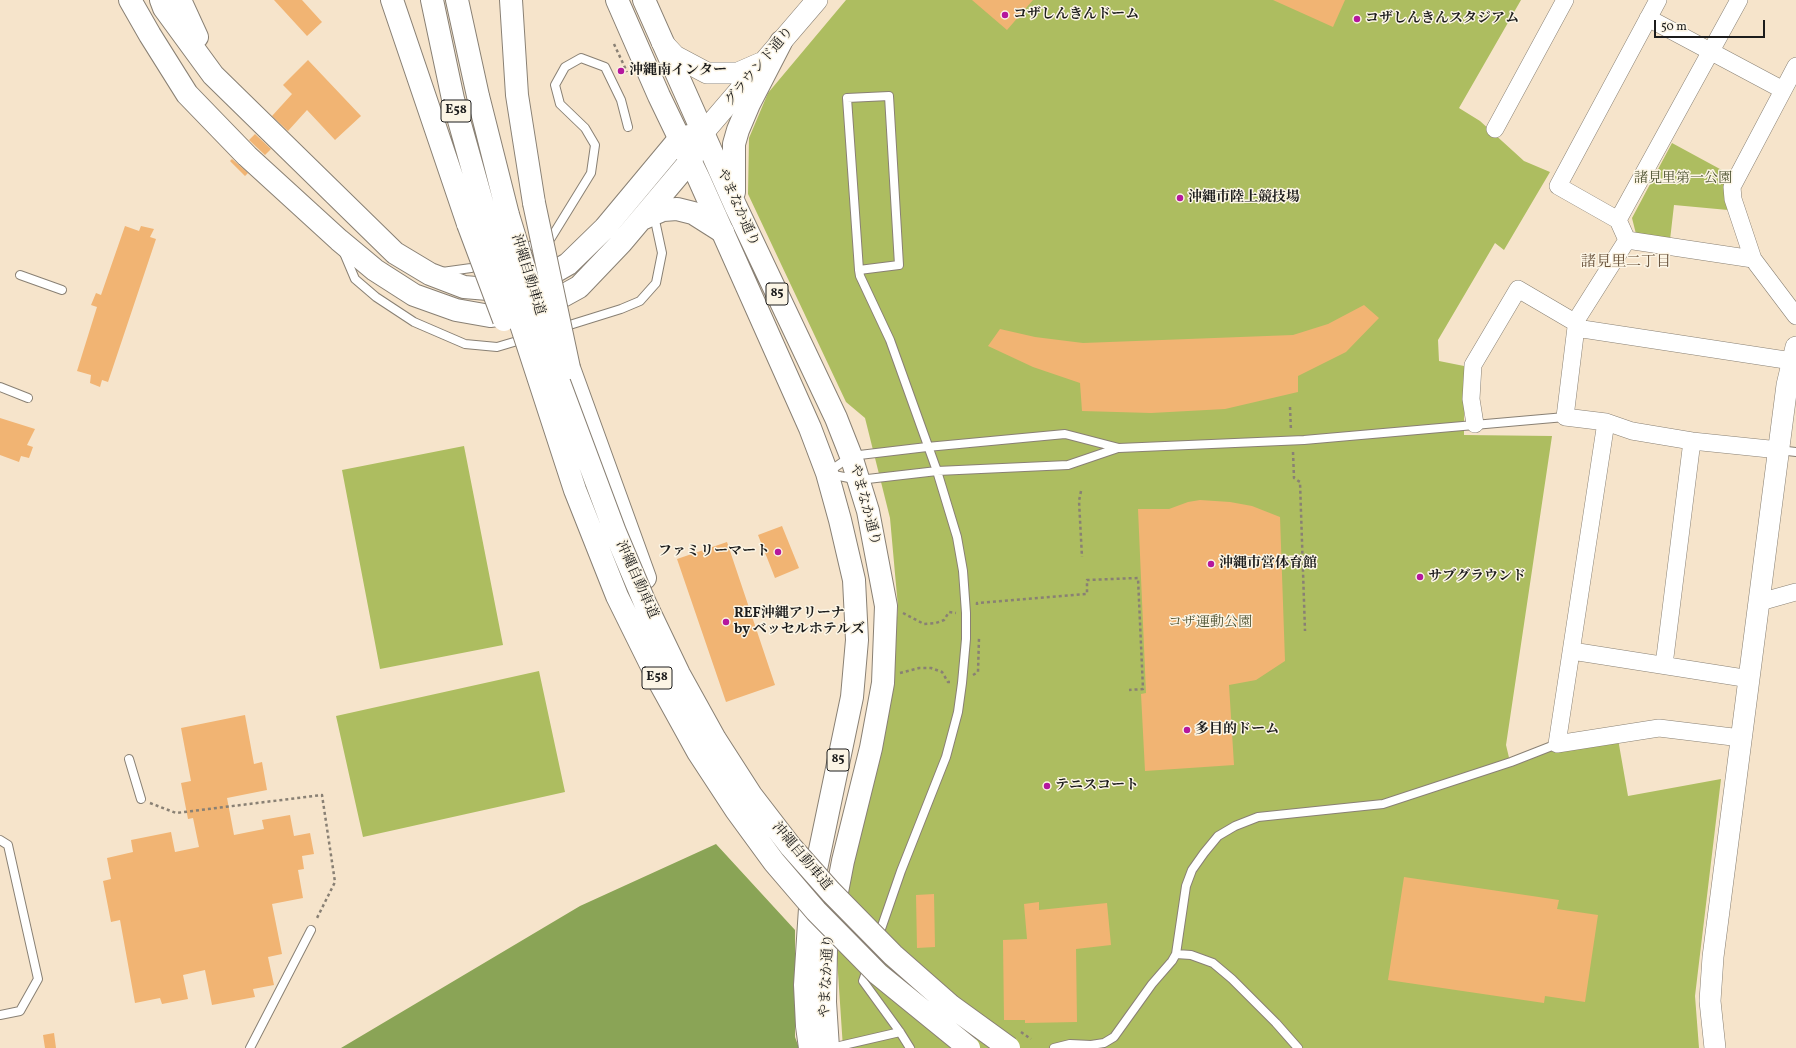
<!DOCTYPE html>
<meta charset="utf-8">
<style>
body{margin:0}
#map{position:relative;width:1796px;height:1048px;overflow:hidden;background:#f6e4cb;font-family:Vollkorn,serif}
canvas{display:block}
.scale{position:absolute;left:1654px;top:20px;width:111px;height:18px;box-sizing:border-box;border:2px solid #1c1c1c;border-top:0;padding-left:5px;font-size:12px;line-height:14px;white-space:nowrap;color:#1c1c1c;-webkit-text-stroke:3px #fcf5e5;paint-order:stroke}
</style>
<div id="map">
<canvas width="1796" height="1048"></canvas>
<div class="scale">50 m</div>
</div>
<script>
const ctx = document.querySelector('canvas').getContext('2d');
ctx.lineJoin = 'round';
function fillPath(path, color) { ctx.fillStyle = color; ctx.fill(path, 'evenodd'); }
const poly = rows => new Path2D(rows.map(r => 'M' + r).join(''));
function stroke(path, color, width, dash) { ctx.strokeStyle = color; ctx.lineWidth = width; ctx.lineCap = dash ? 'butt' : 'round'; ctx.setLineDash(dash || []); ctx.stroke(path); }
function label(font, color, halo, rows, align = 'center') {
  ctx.font = font + ' Vollkorn,"Noto Serif JP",serif'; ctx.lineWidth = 3; ctx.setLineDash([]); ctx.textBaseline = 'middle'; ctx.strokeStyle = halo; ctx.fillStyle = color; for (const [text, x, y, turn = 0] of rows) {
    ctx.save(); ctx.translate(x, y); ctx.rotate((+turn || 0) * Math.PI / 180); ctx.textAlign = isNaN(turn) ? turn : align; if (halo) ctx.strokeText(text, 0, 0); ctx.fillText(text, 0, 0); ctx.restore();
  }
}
fillPath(poly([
 [846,0,1521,0,1459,108,1480,121,1524,161,1550,172,1504,250,1495,243,1438,340,1439,361,1464,366,1464,435,1552,436,1506,745,1511,766,1558,747,1618,739,1628,796,1721,779,1695,996,1699,1048,843,1048,837,958,852,864,891,681,898,607,890,518,865,418,846,402,748,194,749,138,768,93],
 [1672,143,1731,175,1724,192,1728,210,1674,205,1670,240,1636,234,1632,218],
 [464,446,503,645,380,669,342,470],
 [539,671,565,792,363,837,336,716]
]), '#adbd60');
fillPath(poly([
 [716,844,795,930,795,1037,799,1048,341,1048,580,906]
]), '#8aa456');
fillPath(poly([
 [274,0,302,0,322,22,307,36],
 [972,0,1033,0,1007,30],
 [1273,0,1345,0,1333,27],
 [308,60,361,116,335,140,307,110,288,131,272,116,292,94,283,85],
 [255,134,271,149,265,155,249,140],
 [232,159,248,173,245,176,230,161],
 [125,226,139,231,141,226,154,229,150,237,156,239,108,382,102,380,100,387,90,383,91,375,77,371,97,307,91,305,96,293,101,295],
 [1364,305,1379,318,1346,352,1298,376,1298,392,1225,409,1151,413,1082,411,1080,383,1033,367,988,346,1000,329,1035,337,1083,343,1293,335,1328,324],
 [0,418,35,429,27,445,33,447,29,458,21,456,19,462,0,455],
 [1200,500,1230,502,1252,506,1280,517,1285,661,1256,680,1229,685,1234,765,1145,771,1141,694,1146,693,1138,509,1169,509,1188,502],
 [782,526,799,568,775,578,758,535],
 [727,542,775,685,726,702,677,559],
 [245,715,254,764,262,762,267,790,227,798,234,835,264,829,262,820,290,815,294,836,310,833,314,854,302,856,304,869,298,870,303,898,272,904,282,954,268,957,274,985,253,989,255,997,212,1005,205,970,183,975,188,999,162,1004,160,998,135,1003,120,920,111,922,103,881,111,879,107,858,133,852,131,840,171,832,175,852,199,847,193,818,188,819,181,783,191,781,181,728],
 [1404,877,1559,900,1557,909,1598,915,1585,1002,1545,996,1544,1003,1388,980],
 [934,894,935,947,917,948,916,895],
 [1039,902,1039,910,1107,903,1111,945,1076,949,1077,1022,1025,1023,1025,1020,1004,1020,1003,940,1027,939,1024,904],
 [54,1033,56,1048,45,1048,43,1035]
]), '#f1b473');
const service = poly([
 [519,250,551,238,591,173,595,145,585,128,560,104,555,85,565,67,581,58,605,67,621,100,628,127],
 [344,253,355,279,376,297,414,322,465,344,497,347,524,339],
 [859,270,899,265,889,96,847,98,859,270,860,276,890,340,937,471,957,537,963,571,966,613,966,639,962,683,958,712,946,757,901,871,863,981,900,1032,910,1048],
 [442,272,471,268,482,264],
 [20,275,62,290],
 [560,328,621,309,640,301,656,283,662,253,656,225],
 [0,387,28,398],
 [1779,450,1796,452],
 [827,473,851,456,927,447,1065,434,1119,448,1304,440,1565,417],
 [829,474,859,480,937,471,1068,465,1118,448],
 [129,759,141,799],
 [0,840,8,845,38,979,20,1011,0,1015],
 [1176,954,1191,955,1213,963,1232,979,1276,1023,1298,1048],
 [250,1048,311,930],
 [831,1048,900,1032],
 [1054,1048,1070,1044,1091,1045,1104,1043,1114,1037,1152,984,1172,961,1176,954,1186,886,1192,870,1204,853,1218,836,1235,826,1258,817,1383,804,1511,762,1557,744]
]);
const minor = poly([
 [1648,18,1783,90],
 [1796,66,1732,187,1733,199,1753,259,1796,316],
 [1495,129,1565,0],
 [1618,220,1739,0],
 [1627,240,1577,319,1565,417,1606,422,1632,431,1692,441,1779,450],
 [1627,240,1618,220,1558,186,1658,0],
 [1627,240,1753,259],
 [1576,328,1792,361],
 [1606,422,1557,744,1659,728,1741,738],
 [1475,424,1471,399,1473,365,1518,289,1576,323],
 [1760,602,1796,592],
 [1572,651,1750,679],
 [1664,665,1692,441]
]);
const tertiary = poly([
 [662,42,675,56,707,73,738,73,761,63],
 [703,133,817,0],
 [1715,1048,1710,1001,1713,957,1787,385,1796,347]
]);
const primary = poly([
 [617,0,659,96,699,179,810,428,827,473,840,520,854,580,857,640,852,697,811,893,805,985,807,1026,810,1048],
 [644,0,736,207,836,418,851,456,868,511,886,606,883,683,871,748,843,861,826,949,825,1002,828,1048],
 [734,192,734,144,738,130,749,104,781,42]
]);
const motorway = poly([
 [130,0,150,35,187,94,247,156,339,240,375,270,414,295,456,310,490,316,539,309,579,287,621,243,691,160,703,133],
 [161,0,164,8,213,75,395,253,430,274,464,287,500,290,535,283,568,264,605,228,680,138,703,133],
 [180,0,197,37],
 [392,0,468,224],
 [432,0,453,99,487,220],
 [457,0,478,96,508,215],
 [511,0,517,95,534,203],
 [642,219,663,210,677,209,693,213,723,232],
 [569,368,645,578]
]);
stroke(service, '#898074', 10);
stroke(minor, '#898074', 18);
stroke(tertiary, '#898074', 22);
stroke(primary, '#898074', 24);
stroke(motorway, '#898074', 24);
stroke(poly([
 [614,44,627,72],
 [1290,407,1291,431],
 [1293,452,1294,478,1300,482,1305,631],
 [1081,491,1079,501,1082,557],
 [977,605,977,603,1087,594,1087,580,1138,578,1143,689,1129,690],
 [903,613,924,624,936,623,944,620,949,612,956,613],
 [900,673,919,668,931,668,942,672,948,682,953,682],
 [973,675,978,672,979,638],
 [150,803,176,813,322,795,335,882,316,920],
 [1021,1032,1031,1039]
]), '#898074', 2.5, [3, 3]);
stroke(service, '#fff', 8);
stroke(minor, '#fff', 17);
stroke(tertiary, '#fff', 21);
stroke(primary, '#fff', 22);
stroke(motorway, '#fff', 22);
const motorwayBridge = poly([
 [534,203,569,368],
 [508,215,559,382,615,532,645,603,679,674,715,739,751,795,791,847,831,892,893,955,951,1006,1009,1048],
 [487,220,575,490,617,596,661,685,698,752,736,810,774,862,816,911,878,974,969,1048],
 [468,224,504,320]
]);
stroke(motorwayBridge, '#898074', 24, []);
stroke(motorwayBridge, '#fff', 22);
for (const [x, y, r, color] of [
 [1005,15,4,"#b5179e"],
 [1357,19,4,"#b5179e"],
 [621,71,4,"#b5179e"],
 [1180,198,4,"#b5179e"],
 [778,552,4,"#b5179e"],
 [1211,564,4,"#b5179e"],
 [1420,577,4,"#b5179e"],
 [726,622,4,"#b5179e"],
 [1187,730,4,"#b5179e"],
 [1047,786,4,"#b5179e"]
]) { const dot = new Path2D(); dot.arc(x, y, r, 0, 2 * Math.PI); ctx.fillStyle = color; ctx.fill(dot); stroke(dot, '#fcf5e5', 1.5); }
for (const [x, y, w] of [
 [456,111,30],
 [777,294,22],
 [657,678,30],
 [838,760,22]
]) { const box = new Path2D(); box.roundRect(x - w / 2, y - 11, w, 22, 3); ctx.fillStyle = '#fcf5e5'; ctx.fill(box); stroke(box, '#1c1c1c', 1); }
label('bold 13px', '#1c1c1c', null, [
 ["E58",456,111],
 ["85",777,294],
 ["E58",657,678],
 ["85",838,760]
]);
label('bold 14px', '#1c1c1c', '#fcf5e5', [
 ["コザしんきんドーム",1013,15],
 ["コザしんきんスタジアム",1365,19],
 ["沖縄南インター",629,71],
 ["沖縄市陸上競技場",1188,198],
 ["ファミリーマート",770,552,"right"],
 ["沖縄市営体育館",1219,564],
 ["サブグラウンド",1428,577],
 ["REF沖縄アリーナ",734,614],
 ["by ベッセルホテルズ",734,630],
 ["多目的ドーム",1195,730],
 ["テニスコート",1055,786]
], 'left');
label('14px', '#1c1c1c', '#fcf5e5', [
 ["グラウンド通り",760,67,-50],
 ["やまなか通り",737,208,66],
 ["沖縄自動車道",527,275,73],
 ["やまなか通り",864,505,75],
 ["沖縄自動車道",636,580,66],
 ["沖縄自動車道",801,857,50],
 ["やまなか通り",828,976,-87]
]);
label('14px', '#4f5434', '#fcf5e5', [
 ["諸見里第一公園",1683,179],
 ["コザ運動公園",1210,623]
]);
label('15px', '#67513a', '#fcf5e5', [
 ["諸見里二丁目",1626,263]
]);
</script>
